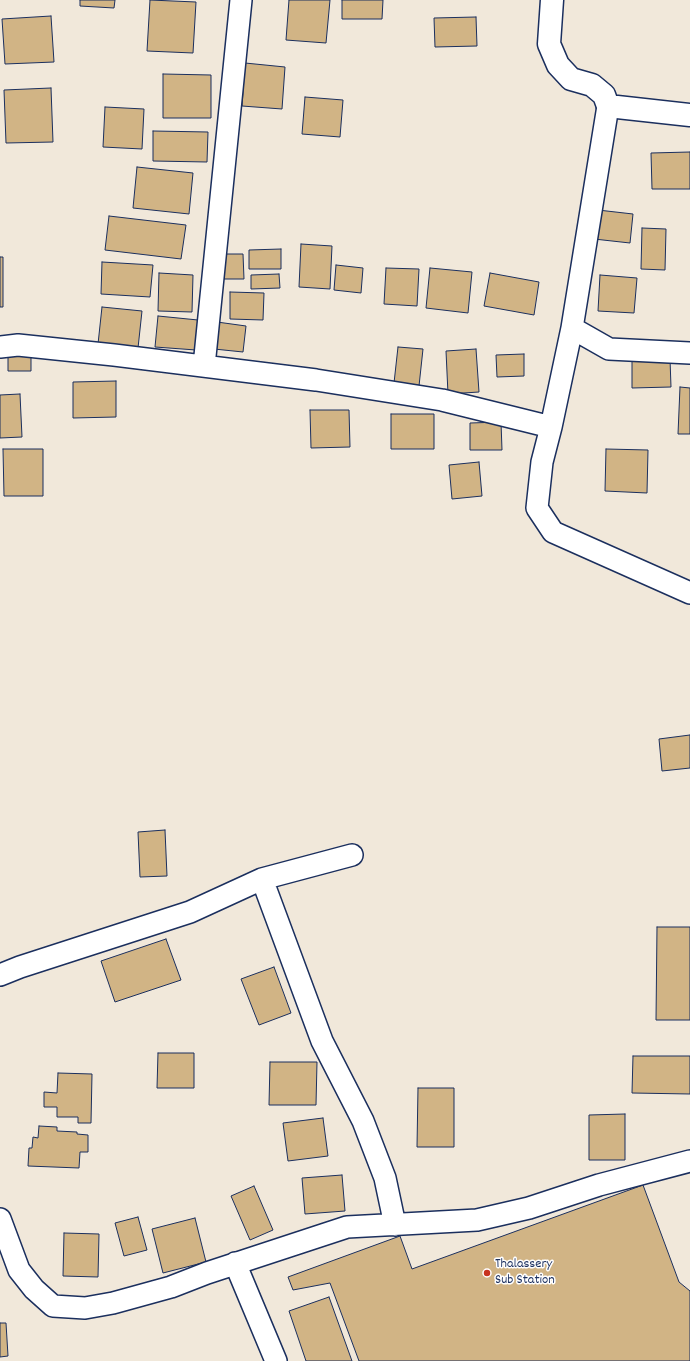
<!DOCTYPE html>
<style>
body{margin:0}
canvas{display:block;background:#f1e8da}
</style>
<canvas width="690" height="1361"></canvas>
<script>
const ctx = document.querySelector('canvas').getContext('2d');
ctx.lineJoin = 'round';
function fillPath(path, color) { ctx.fillStyle = color; ctx.fill(path, 'evenodd'); }
const poly = rows => new Path2D(rows.map(r => 'M' + r).join(''));
function stroke(path, color, width, dash) { ctx.strokeStyle = color; ctx.lineWidth = width; ctx.lineCap = dash ? 'butt' : 'round'; ctx.setLineDash(dash || []); ctx.stroke(path); }
function label(font, color, halo, rows, align = 'center') {
  ctx.font = font + ' Dekko,sans-serif'; ctx.lineWidth = 3; ctx.setLineDash([]); ctx.textBaseline = 'middle'; ctx.strokeStyle = halo; ctx.fillStyle = color; for (const [text, x, y, turn = 0] of rows) {
    ctx.save(); ctx.translate(x, y); ctx.rotate((+turn || 0) * Math.PI / 180); ctx.textAlign = isNaN(turn) ? turn : align; if (halo) ctx.strokeText(text, 0, 0); ctx.fillText(text, 0, 0); ctx.restore();
  }
}
const building = poly([
 [80,0,115,0,114,8,80,6,80,0],
 [150,0,196,2,193,53,147,51,150,0],
 [289,0,330,0,326,43,286,40,289,0],
 [342,0,383,0,382,19,342,19,342,0],
 [51,16,54,62,5,64,2,19,51,16],
 [476,17,477,46,435,47,434,18,476,17],
 [245,63,285,67,282,109,242,106,245,63],
 [163,74,211,75,211,118,163,118,163,74],
 [51,88,53,142,6,143,4,90,51,88],
 [305,97,343,100,340,137,302,134,305,97],
 [105,107,144,109,142,149,103,147,105,107],
 [153,131,208,132,207,162,153,161,153,131],
 [690,152,690,189,652,189,651,153,690,152],
 [137,167,193,173,189,214,133,208,137,167],
 [598,210,633,214,630,243,594,239,598,210],
 [109,216,186,225,181,259,105,250,109,216],
 [642,228,666,229,665,270,641,269,642,228],
 [301,244,332,246,330,289,299,287,301,244],
 [281,249,281,269,249,269,249,250,281,249],
 [224,254,243,254,244,279,224,279,224,254],
 [0,257,3,257,3,307,0,307,0,257],
 [102,262,153,265,150,297,101,294,102,262],
 [336,265,363,268,361,293,334,290,336,265],
 [386,268,419,269,417,306,384,304,386,268],
 [430,268,472,272,468,313,426,308,430,268],
 [159,273,193,275,192,312,158,311,159,273],
 [490,273,539,282,534,315,484,306,490,273],
 [279,274,280,288,251,289,251,275,279,274],
 [600,275,637,278,634,313,598,311,600,275],
 [230,292,264,293,263,320,230,319,230,292],
 [102,307,142,311,138,348,98,344,102,307],
 [158,316,198,320,196,350,155,347,158,316],
 [217,322,246,326,243,352,214,349,217,322],
 [398,347,423,349,419,386,394,383,398,347],
 [476,349,479,392,448,394,446,351,476,349],
 [8,352,31,352,31,371,8,371,8,352],
 [524,354,524,376,497,377,496,355,524,354],
 [670,359,671,387,632,388,632,360,670,359],
 [116,381,116,417,73,418,73,382,116,381],
 [680,387,690,388,690,434,678,434,680,387],
 [20,394,22,437,0,438,0,395,20,394],
 [310,410,349,410,350,447,311,448,310,410],
 [391,414,434,414,434,449,391,449,391,414],
 [501,422,502,450,470,450,470,423,501,422],
 [3,449,43,449,43,496,4,496,3,449],
 [606,449,648,450,647,493,605,491,606,449],
 [479,462,482,496,452,499,449,465,479,462],
 [690,735,690,768,662,771,659,739,690,735],
 [165,830,167,876,140,877,138,832,165,830],
 [657,927,690,927,690,1020,656,1020,657,927],
 [166,939,181,980,115,1002,101,961,166,939],
 [274,967,291,1013,259,1025,241,979,274,967],
 [158,1053,194,1053,194,1088,157,1088,158,1053],
 [633,1056,690,1056,690,1094,632,1093,633,1056],
 [270,1062,317,1062,316,1105,269,1105,270,1062],
 [58,1073,92,1074,91,1123,78,1123,78,1117,57,1117,57,1107,44,1107,44,1092,57,1093,58,1073],
 [418,1088,454,1088,454,1147,417,1147,418,1088],
 [625,1114,625,1160,589,1160,589,1115,625,1114],
 [323,1118,328,1156,288,1161,283,1123,323,1118],
 [39,1126,57,1127,57,1131,77,1132,77,1134,88,1135,88,1152,80,1152,79,1168,28,1166,29,1148,32,1148,33,1137,38,1138,39,1126],
 [342,1175,345,1211,305,1214,302,1178,342,1175],
 [643,1185,679,1282,690,1291,690,1361,359,1361,330,1283,293,1290,288,1277,400,1236,412,1269,643,1185],
 [254,1186,273,1230,250,1240,231,1196,254,1186],
 [138,1217,147,1250,124,1256,115,1223,138,1217],
 [195,1218,206,1262,163,1273,152,1229,195,1218],
 [64,1233,99,1234,98,1277,63,1276,64,1233],
 [329,1297,352,1361,306,1361,289,1311,329,1297],
 [0,1323,6,1323,8,1356,0,1357,0,1323]
]);
fillPath(building, '#d1b485');
stroke(building, '#1b2f5e', 1);
const street = poly([
 [608,106,572,328,609,349,690,353],
 [0,347,18,345,114,355,316,380,442,400,551,427,572,328],
 [204,366,241,0],
 [551,427,542,462,537,508,553,532,690,593],
 [262,879,322,1041,363,1121,385,1178,395,1225],
 [0,975,20,967,190,912,262,879,352,855],
 [0,1219,19,1270,34,1289,53,1306,85,1308,113,1303,171,1287,207,1273,347,1227,477,1220,529,1208,599,1185,690,1161],
 [235,1263,276,1361]
]);
const secondary = poly([
 [552,0,549,44,558,65,571,79,592,85,604,95,608,106,690,115]
]);
stroke(street, '#1b2f5e', 24);
stroke(secondary, '#1b2f5e', 25);
stroke(street, '#fff', 21);
stroke(secondary, '#fff', 22);
for (const [x, y, r, color] of [
 [487,1273,4,"#c8321e"]
]) { const dot = new Path2D(); dot.arc(x, y, r, 0, 2 * Math.PI); ctx.fillStyle = color; ctx.fill(dot); stroke(dot, '#fff', 1.5); }
label('14px', '#1b2f5e', '#fff', [
 ["Thalassery",495,1265],
 ["Sub Station",495,1281]
], 'left');
</script>
